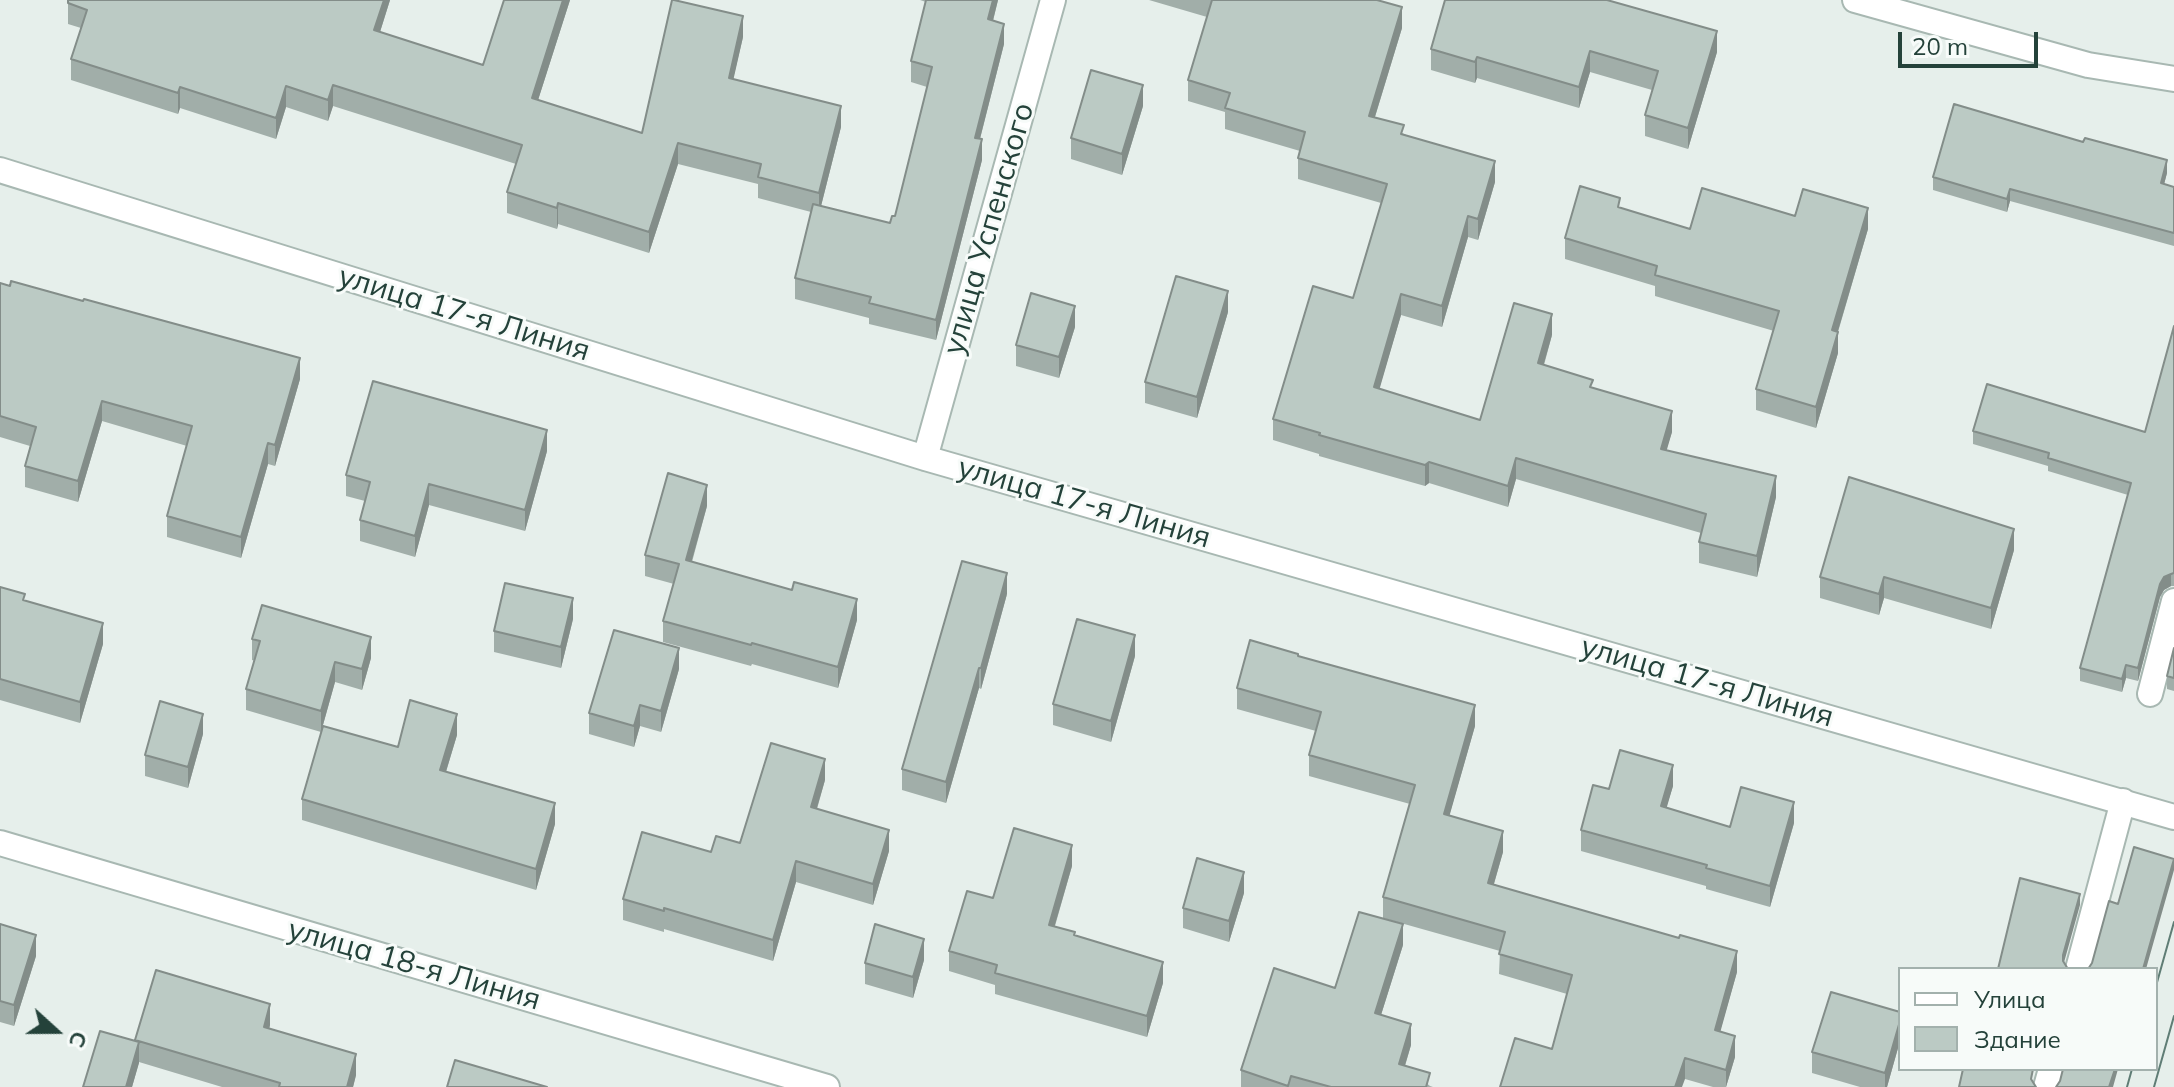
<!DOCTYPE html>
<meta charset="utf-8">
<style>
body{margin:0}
#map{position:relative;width:2174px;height:1087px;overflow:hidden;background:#e6efeb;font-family:Mulish,sans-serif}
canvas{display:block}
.legend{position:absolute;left:1898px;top:967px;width:260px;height:104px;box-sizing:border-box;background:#f7fbf9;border:2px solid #a3b1ad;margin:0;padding:10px 14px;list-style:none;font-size:24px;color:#24423a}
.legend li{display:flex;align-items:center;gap:16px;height:40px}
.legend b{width:40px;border:2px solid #a3b1ad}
.north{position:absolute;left:16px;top:991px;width:80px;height:80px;-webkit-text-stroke:6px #f7fbf9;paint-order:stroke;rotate:111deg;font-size:22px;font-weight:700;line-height:32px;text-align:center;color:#24423a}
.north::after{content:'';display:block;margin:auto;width:28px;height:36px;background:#24423a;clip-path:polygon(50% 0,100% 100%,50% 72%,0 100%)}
.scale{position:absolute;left:1898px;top:32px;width:140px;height:36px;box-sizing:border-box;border:4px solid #24423a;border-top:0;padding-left:10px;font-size:24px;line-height:28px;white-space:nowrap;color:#24423a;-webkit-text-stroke:6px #f7fbf9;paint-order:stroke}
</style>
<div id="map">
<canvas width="2174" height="1087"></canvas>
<ul class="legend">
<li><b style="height:10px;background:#fff"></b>Улица</li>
<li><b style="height:22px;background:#bbcac4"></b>Здание</li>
</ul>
<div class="north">С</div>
<div class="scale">20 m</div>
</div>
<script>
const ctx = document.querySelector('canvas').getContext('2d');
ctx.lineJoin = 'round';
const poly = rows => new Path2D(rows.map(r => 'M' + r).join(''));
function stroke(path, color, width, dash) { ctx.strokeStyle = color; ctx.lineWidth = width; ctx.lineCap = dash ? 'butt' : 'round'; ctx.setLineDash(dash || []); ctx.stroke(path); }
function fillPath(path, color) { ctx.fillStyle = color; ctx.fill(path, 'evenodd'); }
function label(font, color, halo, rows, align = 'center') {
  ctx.font = font + ' Mulish,sans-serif'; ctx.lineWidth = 6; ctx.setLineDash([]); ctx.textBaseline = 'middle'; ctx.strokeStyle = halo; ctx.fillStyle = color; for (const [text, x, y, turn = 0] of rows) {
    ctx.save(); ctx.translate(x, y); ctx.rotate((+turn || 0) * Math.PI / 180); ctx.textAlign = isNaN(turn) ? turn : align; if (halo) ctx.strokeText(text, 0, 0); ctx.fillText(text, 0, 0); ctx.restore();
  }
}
const lane = poly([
 [2150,694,2174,601],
 [2078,969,2123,801],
 [2046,1087,2051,1069]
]);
const street = poly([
 [1855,0,2088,65,2174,79],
 [0,170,925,458,2174,817],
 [925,458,1053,0],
 [0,843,827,1087]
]);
stroke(lane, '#a8b8b2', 28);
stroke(street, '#a8b8b2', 28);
stroke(lane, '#fff', 24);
stroke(street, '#fff', 24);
stroke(poly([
 [2156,986,2174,922],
 [2127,1087,2132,1069],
 [2154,1087,2174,1016]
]), '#5f7d75', 2);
fillPath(poly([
 [68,0,390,0,380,32,483,65,504,0,570,0,538,100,642,133,743,37,733,79,841,127,821,206,890,223,895,216,927,87,911,82,911,61,926,2,920,0,998,0,993,21,1004,44,980,139,982,160,936,340,869,324,869,318,795,299,795,278,811,212,758,198,758,184,678,164,649,253,558,224,557,229,507,213,507,192,516,164,333,106,328,121,286,107,276,139,180,108,178,114,71,80,71,59,81,28,68,24],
 [1149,0,1377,0,1402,28,1375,117,1404,134,1495,182,1478,240,1468,237,1442,327,1401,315,1379,389,1480,420,1552,335,1544,365,1593,388,1672,432,1666,450,1776,497,1757,577,1699,563,1699,542,1701,533,1516,479,1508,507,1429,483,1425,486,1319,456,1319,454,1273,440,1273,419,1353,298,1381,203,1298,179,1298,158,1300,151,1225,129,1225,112,1188,101,1188,80,1207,17],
 [1431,49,1717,52,1688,149,1645,136,1645,115,1652,90,1590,72,1579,108,1477,78,1475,83,1431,70],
 [1143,106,1122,175,1071,159,1071,138],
 [2083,142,2167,173,2164,184,2174,187,2174,246,2010,201,2007,212,1933,190,1933,177],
 [1620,208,1690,229,1795,216,1868,229,1838,332,1838,353,1816,428,1756,410,1756,389,1774,331,1655,296,1655,286,1565,259,1565,238],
 [0,283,300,379,275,466,268,464,241,558,167,537,167,516,187,446,102,421,78,502,25,487,25,466,30,446,0,437],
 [1228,312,1197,418,1145,403,1145,382],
 [2174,326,2174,586,2171,586,2164,590,2160,597,2138,681,2126,678,2122,692,2080,681,2080,668,2128,495,2048,471,2048,466,1973,444,1973,431,2145,432],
 [1075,327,1059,378,1016,366,1016,345],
 [547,451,525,531,429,505,415,557,360,541,360,520,365,501,346,496,346,475],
 [707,506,692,562,857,620,838,688,752,664,751,666,663,642,663,621,674,584,645,576,645,555],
 [2014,550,1991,629,1884,598,1879,615,1820,598,1820,577],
 [0,587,103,644,80,723,0,700],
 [1007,594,981,689,979,688,946,803,902,790,902,769],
 [573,619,561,668,494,652,494,631],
 [252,639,371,658,362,690,335,682,321,732,246,710,246,689,255,661,252,660],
 [2174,648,2174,691,2167,689,2167,676],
 [1135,656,1111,742,1053,725,1053,704],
 [1298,656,1475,726,1449,816,1503,852,1494,884,1737,972,1720,1031,1735,1057,1726,1087,1713,1087,1685,1079,1552,1049,1567,994,1499,974,1500,951,1383,918,1383,897,1410,804,1309,776,1309,755,1316,731,1237,709,1237,688],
 [679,669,661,732,640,726,634,747,589,734,589,713],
 [203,734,188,788,145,776,145,755],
 [457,735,446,772,555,824,536,890,302,820,302,799,398,747],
 [825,780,817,809,889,851,873,905,796,882,773,961,664,929,664,932,623,920,623,899,711,852,740,843],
 [1673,786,1666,808,1730,827,1794,823,1770,907,1706,889,1706,886,1581,851,1581,830,1609,789],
 [1072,866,1055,926,1163,983,1147,1037,995,994,995,985,949,971,949,951,993,898],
 [1244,893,1229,942,1183,928,1183,908],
 [0,924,36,956,14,1026,0,1022],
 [1403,945,1381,1015,1411,1045,1405,1066,1430,1086,1433,1087,1241,1087,1241,1070,1335,988],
 [924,960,913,998,865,984,865,963],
 [1900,1012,1900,1041,1887,1087,1860,1087,1812,1073,1812,1052],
 [270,1025,269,1029,356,1075,353,1087,222,1087,139,1062,132,1087,83,1087,135,1041]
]), '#a1aea9');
fillPath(poly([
 [384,0,390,0,374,51,374,30],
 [563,0,570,0,532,119,532,98],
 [993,0,998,0,988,40,988,19],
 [1402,7,1402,28,1369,136,1369,116],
 [743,16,743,37,729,99,729,78],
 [1004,24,1004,44,975,158,975,138],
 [1717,31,1717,52,1688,149,1688,128],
 [1590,51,1590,72,1579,108,1579,87],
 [1477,57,1477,78,1475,83,1475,62],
 [333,85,333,106,328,121,328,100],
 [1143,85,1143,106,1122,175,1122,154],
 [286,86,286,107,276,139,276,118],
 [180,87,180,108,178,114,178,93],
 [841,106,841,127,819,214,819,193],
 [982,139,982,160,936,340,936,320],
 [678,143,678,164,649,253,649,232],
 [2167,160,2167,173,2161,196,2161,183],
 [1495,161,1495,182,1478,240,1478,219],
 [2010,189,2010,201,2007,212,2007,199],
 [558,203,558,224,557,229,557,208],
 [1868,208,1868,229,1832,351,1832,330],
 [1468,216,1468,237,1442,327,1442,306],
 [1228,291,1228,312,1197,418,1197,397],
 [1401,294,1401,315,1374,408,1374,387],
 [1075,306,1075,327,1059,378,1059,357],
 [1552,314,1552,335,1538,384,1538,363],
 [1838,332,1838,353,1816,428,1816,407],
 [300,358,300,379,275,466,275,445],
 [102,401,102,421,78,502,78,481],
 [1672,411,1672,432,1661,470,1661,449],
 [547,430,547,451,525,531,525,510],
 [268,443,268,464,241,558,241,537],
 [1516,458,1516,479,1508,507,1508,486],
 [1429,462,1429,483,1425,486,1425,465],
 [1776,476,1776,497,1757,577,1757,556],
 [429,484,429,505,415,557,415,536],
 [707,485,707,506,686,581,686,560],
 [2014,529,2014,550,1991,629,1991,608],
 [1007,573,1007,594,981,689,981,668],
 [2171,574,2171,586,2164,590,2160,597,2138,681,2138,668,2160,584,2164,577],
 [1884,577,1884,598,1879,615,1879,594],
 [573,598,573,619,561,668,561,647],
 [857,599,857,620,838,688,838,667],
 [103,623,103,644,80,723,80,702],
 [1135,635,1135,656,1111,742,1111,721],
 [371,637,371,658,362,690,362,669],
 [679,648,679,669,661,732,661,711],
 [335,662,335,682,321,732,321,711],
 [2126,665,2126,678,2122,692,2122,679],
 [979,668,979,688,946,803,946,782],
 [640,705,640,726,634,747,634,726],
 [1475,705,1475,726,1444,835,1444,814],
 [203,714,203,734,188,788,188,767],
 [457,714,457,735,440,791,440,770],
 [825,759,825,780,811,828,811,807],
 [1673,765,1673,786,1661,827,1661,806],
 [1794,802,1794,823,1770,907,1770,886],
 [555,803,555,824,536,890,536,869],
 [889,830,889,851,873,905,873,884],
 [1503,831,1503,852,1488,904,1488,883],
 [1072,845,1072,866,1049,945,1049,925],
 [2174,859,2174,870,2146,969,2143,969],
 [796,861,796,882,773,961,773,940],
 [1244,872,1244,893,1229,942,1229,921],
 [2080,894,2080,905,2063,966,2063,955],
 [1403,924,1403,945,1375,1034,1375,1013],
 [36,935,36,956,14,1026,14,1005],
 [924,939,924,960,913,998,913,977],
 [1737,951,1737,972,1715,1051,1715,1030],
 [1163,962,1163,983,1147,1037,1147,1016],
 [270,1004,270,1025,264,1048,264,1027],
 [1900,1021,1900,1041,1887,1087,1885,1087,1885,1073],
 [1411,1024,1411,1045,1399,1085,1399,1064],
 [1735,1036,1735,1057,1726,1087,1726,1070],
 [139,1042,139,1063,132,1087,126,1087],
 [356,1054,356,1075,353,1087,347,1087],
 [1685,1058,1685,1079,1682,1087,1675,1087],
 [2115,1069,2118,1069,2113,1087,2109,1087]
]), '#838d89');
const building = poly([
 [68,0,384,0,374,30,483,65,504,0,563,0,532,98,642,133,672,0,674,0,743,16,729,78,841,106,819,193,758,177,761,164,678,143,649,232,558,203,557,208,507,192,522,145,333,85,328,100,286,86,276,118,180,87,178,93,71,59,87,10,68,3,68,0],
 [926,0,993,0,988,19,1004,24,975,138,982,139,936,320,869,303,871,297,795,278,813,204,890,223,892,216,895,216,932,67,911,61,926,0],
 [1212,0,1377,0,1402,7,1369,116,1404,125,1401,134,1495,161,1478,219,1468,216,1442,306,1401,294,1374,387,1480,420,1514,303,1552,314,1538,363,1593,380,1590,387,1672,411,1661,449,1776,476,1757,556,1699,542,1706,514,1516,458,1508,486,1429,462,1425,465,1319,435,1320,433,1273,419,1313,286,1353,298,1387,184,1298,158,1305,132,1225,108,1230,93,1188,80,1212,0],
 [1445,0,1607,0,1717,31,1688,128,1645,115,1658,71,1590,51,1579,87,1477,57,1475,62,1431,49,1445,0],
 [1091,70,1143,85,1122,154,1071,138,1091,70],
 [1954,104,2083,142,2085,138,2167,160,2161,183,2174,187,2174,233,2010,189,2007,199,1933,177,1954,104],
 [1580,186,1620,198,1618,207,1690,229,1702,188,1795,216,1803,189,1868,208,1832,330,1838,332,1816,407,1756,389,1779,311,1655,275,1657,266,1565,238,1580,186],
 [1176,276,1228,291,1197,397,1145,382,1176,276],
 [11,281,83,301,84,299,300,358,275,445,268,443,241,537,167,516,192,426,102,401,78,481,25,466,36,427,0,416,0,283,10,286,11,281],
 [1031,293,1075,306,1059,357,1016,345,1031,293],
 [2174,326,2174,573,2171,574,2164,577,2160,584,2138,668,2126,665,2122,679,2080,668,2131,483,2048,458,2049,453,1973,431,1987,384,2145,432,2174,326],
 [373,381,547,430,525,510,429,484,415,536,360,520,370,482,346,475,373,381],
 [668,473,707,485,686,560,792,590,794,582,857,599,838,667,752,643,751,645,663,621,679,564,645,555,668,473],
 [1849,477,2014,529,1991,608,1884,577,1879,594,1820,577,1849,477],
 [962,561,1007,573,981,668,979,668,946,782,902,769,962,561],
 [505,583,573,598,561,647,494,631,505,583],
 [0,587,25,594,23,600,103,623,80,702,0,679,0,587],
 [262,605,371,637,362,669,335,662,321,711,246,689,260,641,252,639,262,605],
 [1077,619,1135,635,1111,721,1053,704,1077,619],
 [614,630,679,648,661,711,640,705,634,726,589,713,614,630],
 [1250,640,1298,654,1298,656,1475,705,1444,814,1503,831,1488,883,1679,938,1680,935,1737,951,1715,1030,1735,1036,1726,1070,1685,1058,1675,1087,1500,1087,1515,1038,1552,1049,1572,975,1499,954,1505,932,1383,897,1415,785,1309,755,1321,712,1237,688,1250,640],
 [2174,648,2174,678,2167,676,2174,648],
 [410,700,457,714,440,770,555,803,536,869,302,799,323,726,398,747,410,700],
 [160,701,203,714,188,767,145,755,160,701],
 [771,743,825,759,811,807,889,830,873,884,796,861,773,940,664,908,664,911,623,899,642,832,711,852,716,836,740,843,771,743],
 [1620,750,1673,765,1661,806,1730,827,1741,787,1794,802,1770,886,1706,868,1707,865,1581,830,1593,785,1609,789,1620,750],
 [1014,828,1072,845,1049,925,1075,932,1074,935,1163,962,1147,1016,995,973,997,965,949,951,967,891,993,898,1014,828],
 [2134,847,2174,859,2143,969,2088,969,2092,963,2109,901,2118,904,2134,847],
 [1197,858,1244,872,1229,921,1183,908,1197,858],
 [2020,878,2080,894,2063,955,2063,961,2068,969,1998,969,2020,878],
 [1359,912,1403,924,1375,1013,1411,1024,1399,1064,1430,1073,1426,1087,1331,1087,1291,1076,1288,1086,1241,1070,1274,968,1335,988,1359,912],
 [0,924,36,935,14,1005,0,1001,0,924],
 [875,924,924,939,913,977,865,963,875,924],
 [156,970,270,1004,264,1027,356,1054,347,1087,279,1087,280,1083,135,1040,156,970],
 [1831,992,1900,1012,1900,1021,1885,1073,1812,1052,1831,992],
 [100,1031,139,1042,126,1087,83,1087,100,1031],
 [455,1060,547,1087,447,1087,455,1060],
 [1963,1069,2033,1069,2031,1079,2036,1087,1959,1087,1963,1069],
 [2063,1069,2115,1069,2109,1087,2056,1087,2060,1081,2063,1069]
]);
fillPath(building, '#bbcac4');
stroke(building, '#838d89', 2);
label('30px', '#24423a', '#f7fbf9', [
 ["улица Успенского",989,229,-74],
 ["улица 17-я Линия",464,314,17],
 ["улица 17-я Линия",1084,503,16],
 ["улица 17-я Линия",1707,682,16],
 ["улица 18-я Линия",414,965,16]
]);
</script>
